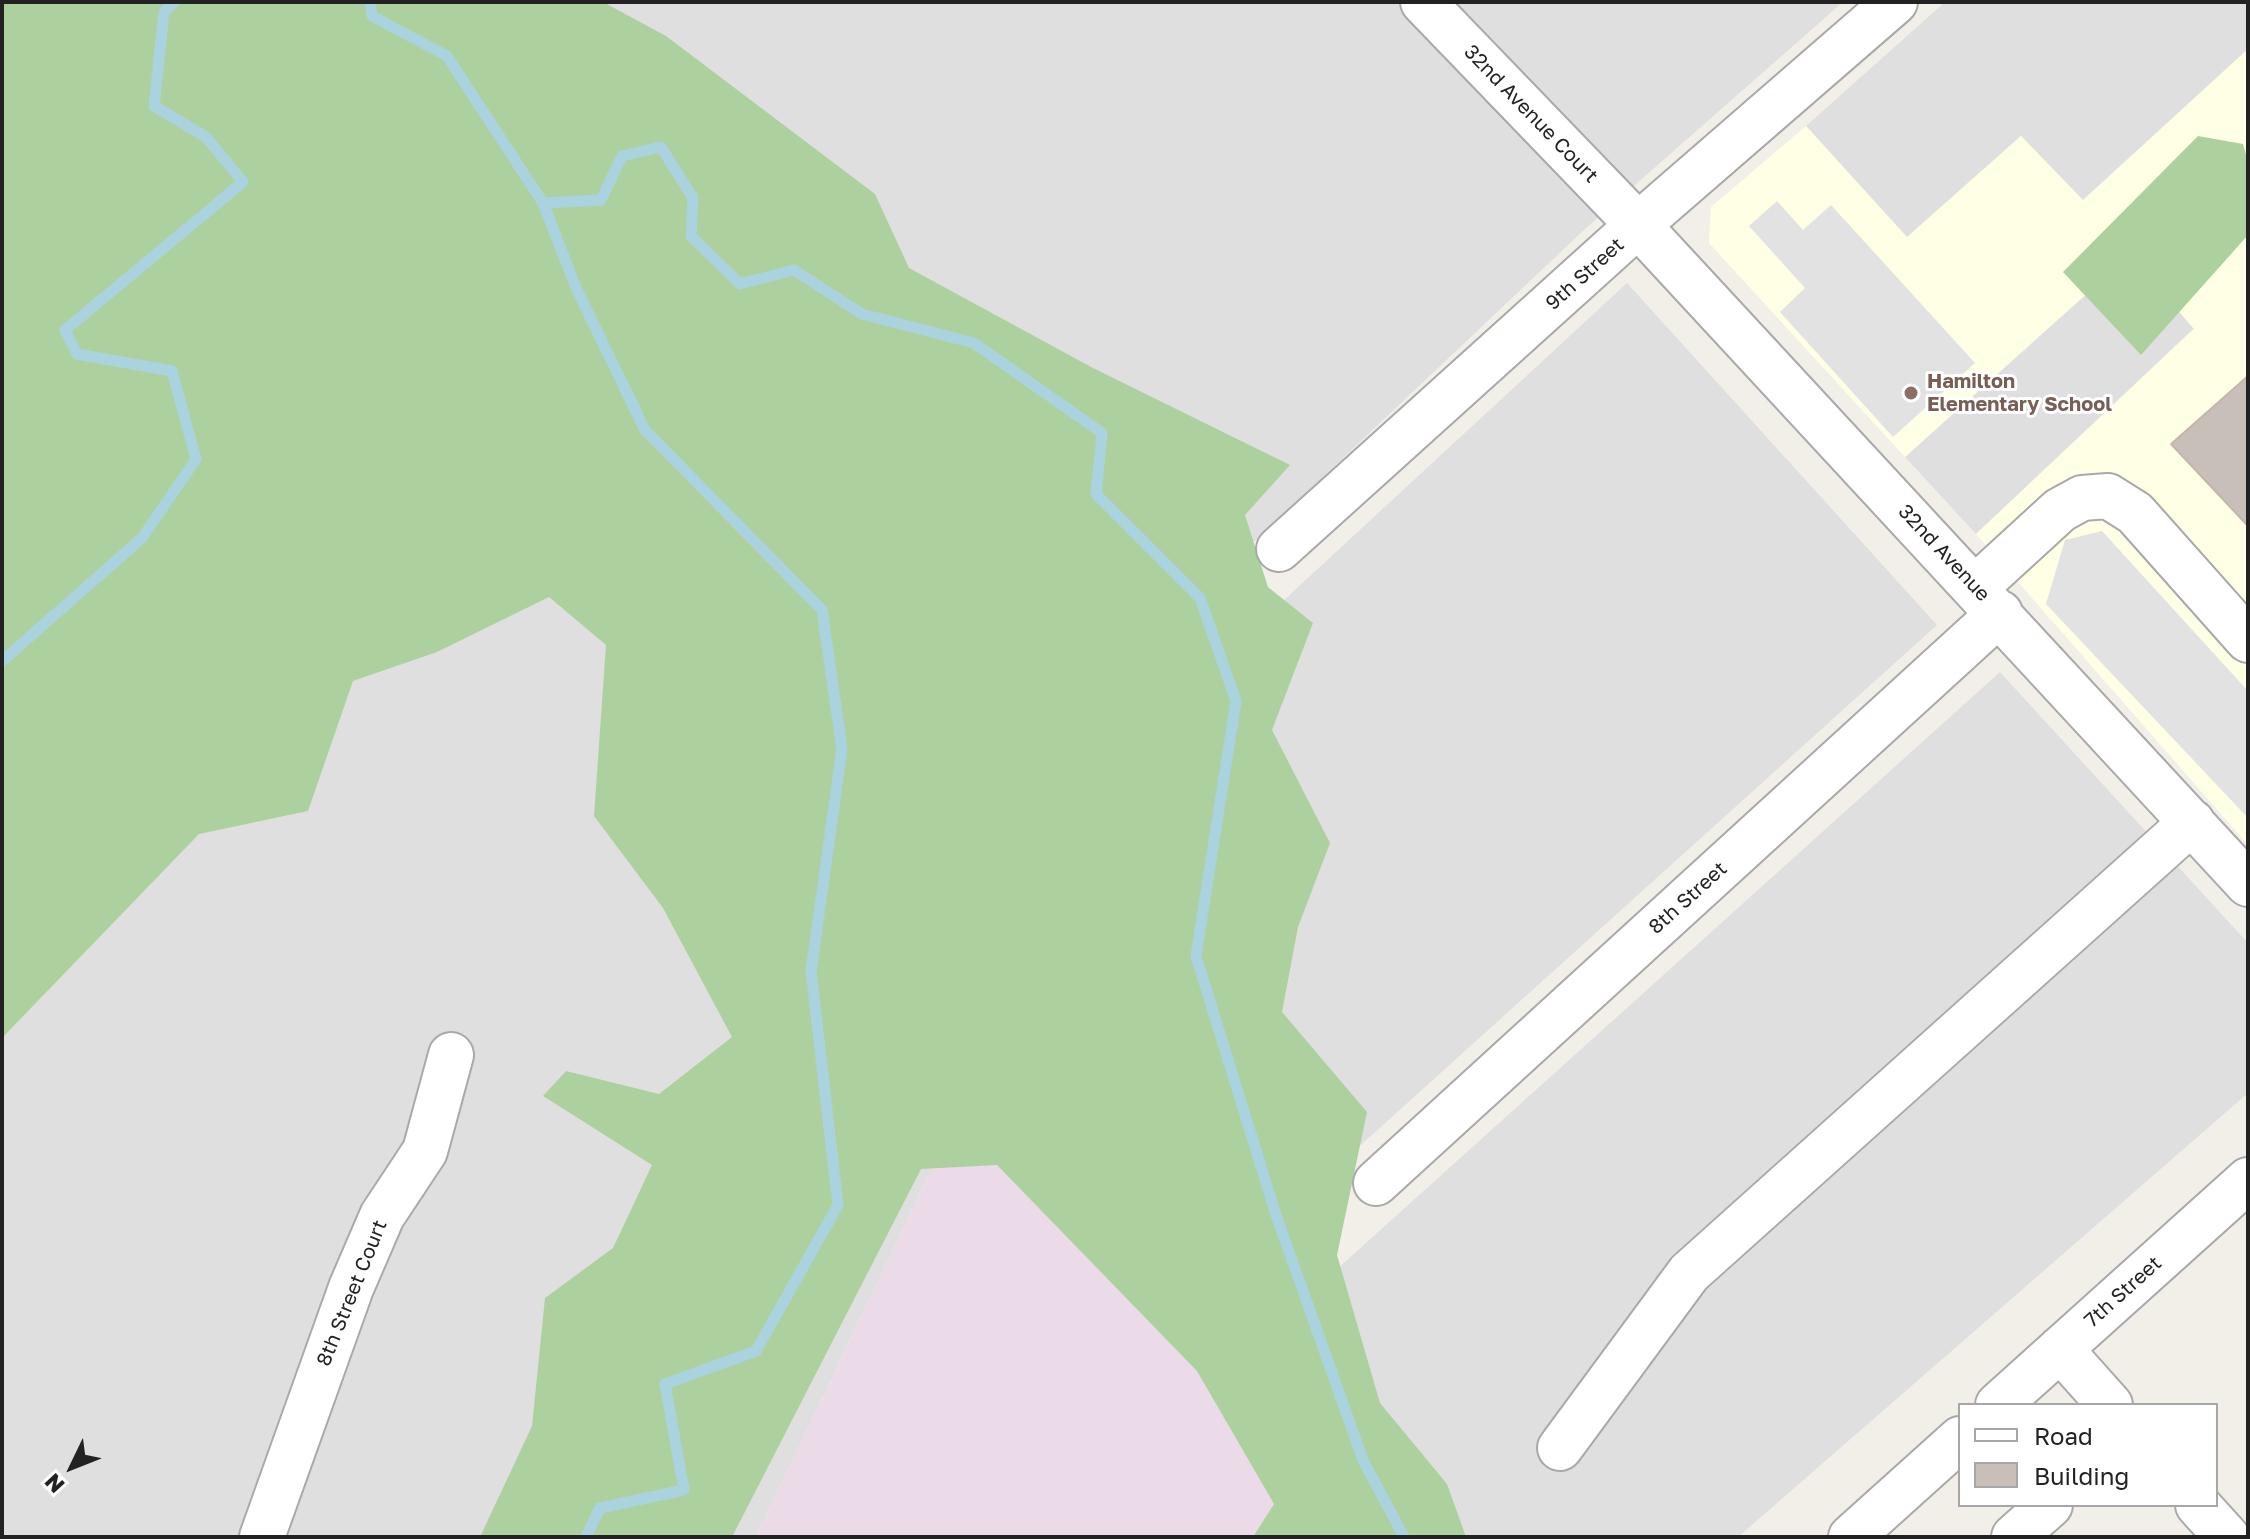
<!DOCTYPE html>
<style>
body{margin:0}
#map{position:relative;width:2250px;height:1539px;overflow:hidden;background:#f2efe9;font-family:"Golos Text",sans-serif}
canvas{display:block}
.frame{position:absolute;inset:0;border:4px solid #222;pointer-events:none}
.legend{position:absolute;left:1958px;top:1403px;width:260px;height:104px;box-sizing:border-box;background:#fff;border:2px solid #a7a7a7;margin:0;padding:10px 14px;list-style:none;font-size:24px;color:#222}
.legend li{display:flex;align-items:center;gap:16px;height:40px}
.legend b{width:40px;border:2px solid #a7a7a7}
.north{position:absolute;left:32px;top:1427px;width:80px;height:80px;-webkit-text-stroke:6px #fff;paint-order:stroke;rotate:227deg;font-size:22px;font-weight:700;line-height:32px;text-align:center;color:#222}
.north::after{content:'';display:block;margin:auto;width:28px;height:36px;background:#222;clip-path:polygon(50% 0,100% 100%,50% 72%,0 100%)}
</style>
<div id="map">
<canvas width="2250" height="1539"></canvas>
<div class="frame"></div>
<ul class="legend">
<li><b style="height:10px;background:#fff"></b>Road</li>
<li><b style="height:22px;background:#c7bfb8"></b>Building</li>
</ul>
<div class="north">N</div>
</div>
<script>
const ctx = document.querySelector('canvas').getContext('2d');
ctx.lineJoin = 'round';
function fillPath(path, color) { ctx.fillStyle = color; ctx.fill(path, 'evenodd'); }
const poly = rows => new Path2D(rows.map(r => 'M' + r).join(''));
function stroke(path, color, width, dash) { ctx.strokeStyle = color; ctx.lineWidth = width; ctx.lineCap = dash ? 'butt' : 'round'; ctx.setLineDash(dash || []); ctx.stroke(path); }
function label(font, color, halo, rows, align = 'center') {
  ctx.font = font + ' "Golos Text",sans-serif'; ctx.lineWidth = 6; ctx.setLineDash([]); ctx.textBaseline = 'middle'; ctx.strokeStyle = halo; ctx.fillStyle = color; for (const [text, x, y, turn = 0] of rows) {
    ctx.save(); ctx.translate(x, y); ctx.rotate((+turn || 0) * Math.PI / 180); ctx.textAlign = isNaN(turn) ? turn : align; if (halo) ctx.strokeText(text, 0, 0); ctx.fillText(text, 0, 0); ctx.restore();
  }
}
fillPath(poly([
 [2,2,1843,2,1586,228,823,950,861,991,1627,283,1937,625,1168,1319,962,1105,756,1537,2,1537],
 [1945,2,2248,2,2248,49,2083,201,2021,136,1907,238,1806,126],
 [2129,254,2194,328,1976,534,1905,457],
 [2000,672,2248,943,2248,1093,1738,1537,1376,1537,1227,1368]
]), '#e0dfdf');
fillPath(poly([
 [962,1105,1376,1537,756,1537]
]), '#ebdbe8');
fillPath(poly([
 [2248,49,2248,845,1976,534,2194,329,2130,255,1905,457,1709,243,1711,207,1806,126,1907,237,2021,136,2083,200]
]), '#ffffe5');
fillPath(poly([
 [2,2,603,2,666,36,875,194,909,268,1093,368,1290,465,1245,515,1268,587,1313,623,1272,730,1330,843,1298,927,1282,1012,1367,1112,1337,1255,1380,1403,1447,1484,1466,1537,1253,1537,1274,1504,1197,1371,997,1165,921,1169,732,1537,480,1537,532,1426,545,1298,613,1248,652,1165,543,1096,566,1071,659,1094,732,1037,663,908,594,816,606,645,549,597,437,652,353,681,308,811,199,834,2,1038],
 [2198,136,2243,144,2248,162,2248,235,2141,355,2063,272]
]), '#add19e');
fillPath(poly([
 [1777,201,1803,230,1831,205,1975,363,1893,437,1780,312,1805,288,1749,226],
 [2102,531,2248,691,2248,818,2046,604,2065,540]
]), '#e2e2e2');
stroke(poly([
 [370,2,372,16,447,56,543,203,601,200,622,156,661,147,693,198,691,236,740,284,794,270,862,314,974,343,1102,433,1096,494,1200,598,1236,701,1196,956,1276,1215,1363,1460,1404,1537],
 [543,203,577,290,645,430,822,610,842,749,811,971,838,1205,756,1351,665,1384,684,1490,600,1508,586,1537],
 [2,661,142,538,196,459,172,371,77,354,65,330,243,182,206,137,154,106,164,12,174,2]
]), '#aad3df', 11);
const building = poly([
 [2248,376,2248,526,2171,444,2248,376]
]);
fillPath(building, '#c7bfb8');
stroke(building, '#c4b6ab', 2);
const minor = poly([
 [1423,2,1638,225,2248,884],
 [1279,549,1638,225,1895,2],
 [1976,587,2060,510,2082,498,2108,496,2135,513,2248,640],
 [1376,1183,2000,613],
 [2060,1349,2110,1405],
 [1998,1405,2248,1180],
 [1560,1448,1689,1273,2192,822],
 [2198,1505,2227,1537],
 [262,1537,351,1288,382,1216,425,1151,451,1055],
 [1851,1537,1960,1439],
 [2014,1537,2050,1505]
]);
stroke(minor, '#a9a9a9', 48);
stroke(minor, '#fff', 44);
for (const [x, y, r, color] of [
 [1911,393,8,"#8d6e63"]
]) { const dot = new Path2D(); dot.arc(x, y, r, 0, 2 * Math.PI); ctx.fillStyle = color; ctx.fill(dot); stroke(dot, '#fff', 3); }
label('20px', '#222', '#fff', [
 ["32nd Avenue Court",1531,114,46],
 ["9th Street",1585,274,-42],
 ["32nd Avenue",1944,553,47],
 ["8th Street",1688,898,-42],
 ["7th Street",2123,1292,-42],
 ["8th Street Court",352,1293,-68]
]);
label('bold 20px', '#785e54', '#fff', [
 ["Hamilton",1927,382],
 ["Elementary School",1927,405]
], 'left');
</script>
